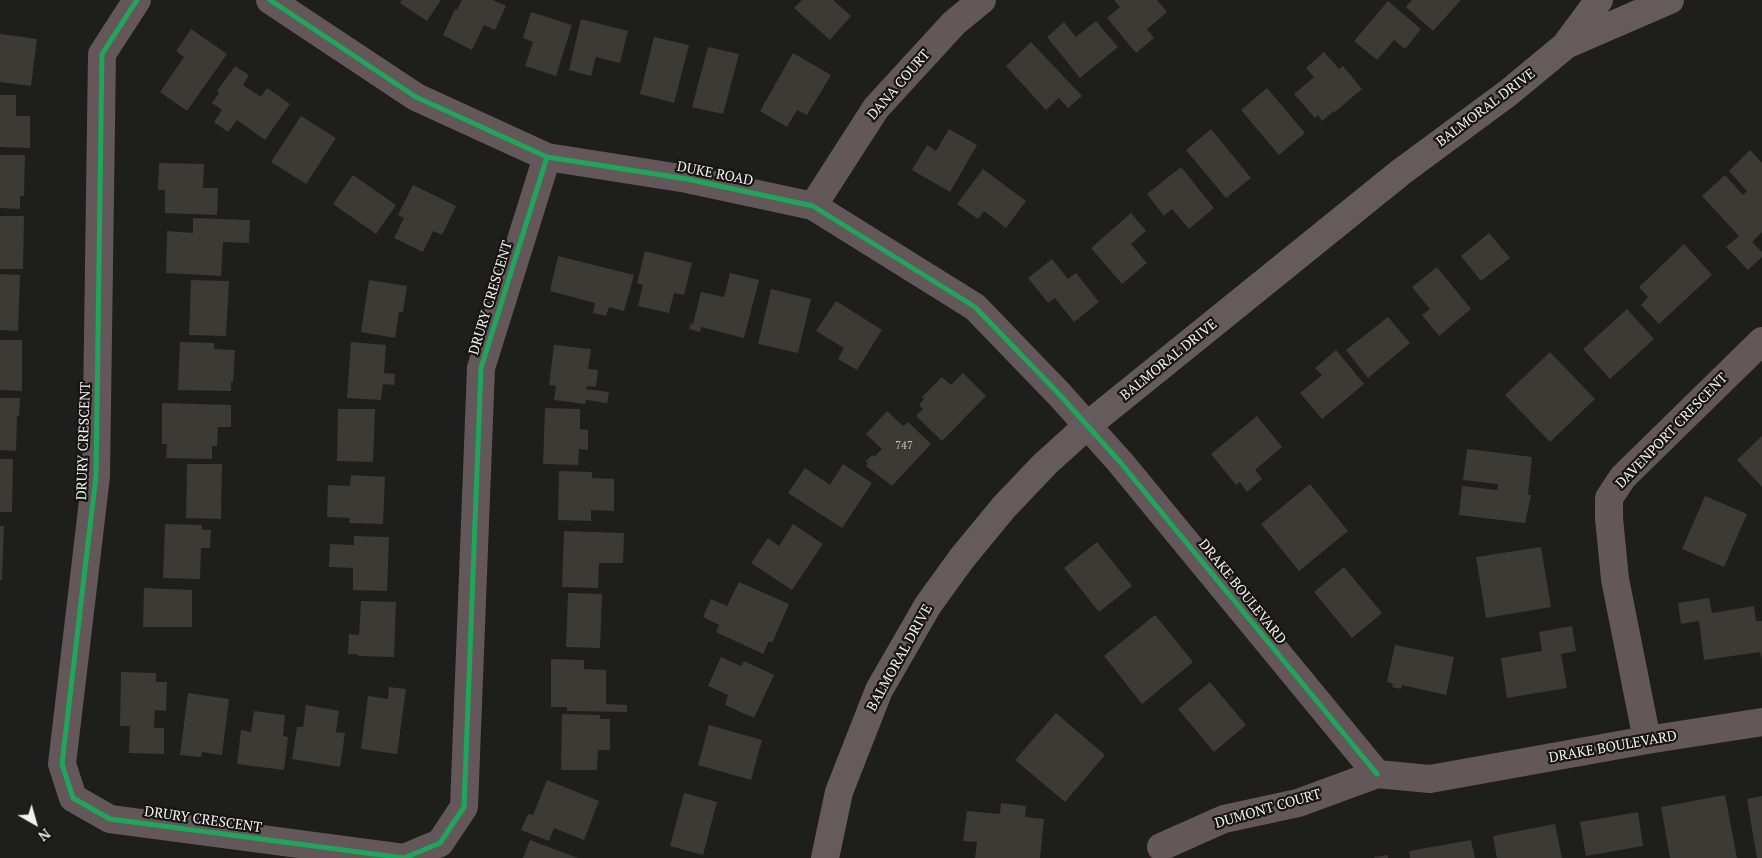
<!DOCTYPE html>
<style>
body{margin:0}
#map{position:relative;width:1762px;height:858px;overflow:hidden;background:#1e1e1c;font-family:"PT Serif",serif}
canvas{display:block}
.north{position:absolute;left:10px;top:798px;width:50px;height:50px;-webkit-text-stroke:4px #161512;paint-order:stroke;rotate:142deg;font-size:14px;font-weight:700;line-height:20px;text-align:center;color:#f2f1ef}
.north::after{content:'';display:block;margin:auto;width:18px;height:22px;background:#f2f1ef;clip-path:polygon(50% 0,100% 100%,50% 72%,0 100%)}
</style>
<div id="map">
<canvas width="1762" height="858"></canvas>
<div class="north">N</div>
</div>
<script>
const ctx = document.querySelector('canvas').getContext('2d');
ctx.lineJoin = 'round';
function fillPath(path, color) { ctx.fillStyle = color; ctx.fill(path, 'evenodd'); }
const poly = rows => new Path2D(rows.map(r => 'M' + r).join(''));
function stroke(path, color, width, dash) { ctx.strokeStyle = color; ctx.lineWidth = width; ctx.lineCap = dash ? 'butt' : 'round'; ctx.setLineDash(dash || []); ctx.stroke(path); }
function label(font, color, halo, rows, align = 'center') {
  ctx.font = font + ' "PT Serif",serif'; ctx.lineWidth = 4.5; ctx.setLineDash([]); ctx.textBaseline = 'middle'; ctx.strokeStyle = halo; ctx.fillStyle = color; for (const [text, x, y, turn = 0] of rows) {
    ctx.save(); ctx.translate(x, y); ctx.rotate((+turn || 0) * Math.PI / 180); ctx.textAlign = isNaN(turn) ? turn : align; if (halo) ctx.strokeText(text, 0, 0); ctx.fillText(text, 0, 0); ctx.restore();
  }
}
fillPath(poly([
 [402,0,441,0,427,21,400,3],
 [462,0,493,0,506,6,495,30,484,25,472,50,443,35,455,9,457,10],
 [802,0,833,0,851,16,830,40,794,8],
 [1114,0,1157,0,1167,12,1147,29,1154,38,1136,53,1107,18,1120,7],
 [1412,0,1461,0,1433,31,1406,7],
 [1388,1,1421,29,1405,49,1394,40,1377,60,1354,41],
 [531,12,572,25,556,76,525,66,533,42,523,38],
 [581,19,628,31,620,63,596,57,591,76,569,70],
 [1096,21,1118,47,1080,78,1047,37,1064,22,1076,37],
 [191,29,227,54,187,111,160,92,184,57,176,51],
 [0,34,37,39,31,86,0,82],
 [654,37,689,45,674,103,640,94],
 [1031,42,1082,96,1068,108,1059,98,1046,110,1006,66],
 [708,47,739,54,723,114,692,107],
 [1324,52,1339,69,1343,66,1362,89,1335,112,1334,111,1322,121,1318,115,1315,118,1294,94,1314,77,1306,68],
 [793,53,831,75,807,115,797,110,787,127,760,111],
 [235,66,249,75,243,85,261,97,267,88,290,104,265,140,237,120,228,132,214,122,222,110,212,103,219,93,217,91],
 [1267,88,1305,133,1279,155,1241,110],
 [0,95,16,95,16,116,30,116,30,148,0,147],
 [301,116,336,138,306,184,271,162],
 [949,129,977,145,950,192,912,170,927,145,936,151],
 [1211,129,1251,178,1226,198,1186,150],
 [1750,150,1762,163,1762,232,1752,242,1762,252,1762,257,1748,270,1726,247,1739,236,1702,196,1725,175,1743,195,1747,191,1729,171],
 [0,155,25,155,24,196,20,196,20,209,0,208],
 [159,163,204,164,203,188,218,188,217,215,165,213,165,190,158,190],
 [1181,167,1214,208,1189,229,1172,209,1164,216,1147,194],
 [983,169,1026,201,1006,228,984,211,978,219,957,204],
 [353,175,396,205,376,234,333,204],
 [413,185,456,206,442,235,433,231,423,252,394,238,404,218,398,215],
 [1131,213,1146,231,1131,244,1147,263,1122,284,1091,248],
 [0,216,24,216,23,269,0,269],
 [193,218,250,220,249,243,223,242,221,276,166,273,167,231,193,233],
 [1489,233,1510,258,1481,281,1461,256],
 [1684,244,1712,275,1659,324,1641,305,1648,297,1639,287],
 [645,251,692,263,684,295,674,293,669,313,638,306,643,285,637,283],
 [558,256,634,275,624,311,609,307,606,316,593,313,595,303,550,291],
 [1052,259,1068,279,1076,273,1099,302,1074,322,1055,298,1048,303,1028,278],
 [1437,267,1471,309,1439,336,1422,315,1430,309,1412,287],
 [730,273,759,280,744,338,701,327,700,332,689,329,691,323,693,324,701,292,724,297],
 [0,274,20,275,18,331,0,330],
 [191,280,229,281,226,336,189,335],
 [369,280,407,286,403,312,399,312,395,338,361,332],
 [771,289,811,299,798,353,758,344],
 [836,301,882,330,857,370,838,359,844,348,816,331],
 [1627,309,1654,339,1610,379,1583,349],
 [1388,317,1410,343,1368,378,1346,350],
 [0,340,22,340,22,391,0,390],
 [180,342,214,343,214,349,235,350,233,382,231,382,231,391,178,390],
 [351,342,386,345,384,373,395,374,394,385,383,384,381,400,347,398],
 [554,345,591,349,588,369,598,370,596,387,587,386,586,389,609,392,607,403,586,400,585,404,554,400,556,386,549,385],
 [1336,350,1364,384,1322,419,1300,393,1322,375,1315,368],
 [1550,352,1595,399,1550,442,1505,395],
 [963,373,986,396,942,441,916,416,923,409,919,405,924,399,922,397,942,377,951,385],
 [0,398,20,398,19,416,17,416,16,451,0,450],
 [162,403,231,405,231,427,218,427,217,446,212,446,212,459,166,458,167,444,162,444],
 [545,408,580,409,580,429,588,430,588,450,579,449,578,465,543,464],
 [338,409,375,409,373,462,337,461],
 [887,411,903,426,908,422,931,444,892,486,866,466,868,464,866,461,872,455,874,457,882,449,866,434],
 [1257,416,1282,447,1255,470,1262,479,1247,492,1240,482,1236,485,1211,454],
 [1762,436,1762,487,1737,460],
 [1467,449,1532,457,1528,495,1531,495,1525,523,1459,515,1462,486,1497,490,1498,484,1463,480],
 [0,459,13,459,12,512,0,512],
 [187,464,222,464,221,519,186,518],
 [843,464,872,483,842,528,788,493,805,468,830,485],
 [559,471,592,472,592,478,614,479,614,511,591,510,591,521,558,520],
 [351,475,385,477,383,524,349,523,350,518,327,517,328,485,350,486],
 [1310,484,1348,531,1299,571,1261,524],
 [1705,496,1747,514,1724,567,1682,549],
 [165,524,202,525,202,530,211,530,210,548,201,548,200,579,163,578],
 [793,524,823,544,792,590,751,563,768,538,779,546],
 [0,526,4,526,2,580,0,580],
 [564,531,624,533,623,563,599,563,598,588,562,587],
 [354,536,389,537,387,591,353,590,353,568,329,567,330,544,354,545],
 [1097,542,1132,586,1099,612,1064,568],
 [1541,547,1551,607,1486,618,1476,557],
 [1344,567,1382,613,1352,638,1314,592],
 [739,582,789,604,772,643,769,641,763,654,716,632,719,625,703,617,711,599,727,606],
 [144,588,192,590,192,627,143,627],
 [568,593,602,594,600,648,566,647],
 [1709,598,1712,613,1754,606,1756,621,1762,621,1762,660,1760,652,1704,660,1699,621,1681,624,1678,603],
 [361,601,396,602,394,657,358,656,358,654,348,654,349,634,359,635],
 [1155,615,1193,662,1142,704,1104,656],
 [1572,626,1576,651,1561,654,1567,688,1507,698,1501,658,1542,651,1539,632],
 [1395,645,1454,657,1446,695,1402,685,1401,689,1392,687,1393,684,1387,682],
 [721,657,741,666,744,661,774,675,754,718,725,705,728,695,708,686],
 [551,659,584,660,584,669,606,670,606,704,627,705,627,712,567,711,567,707,551,707],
 [121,672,156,673,156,682,167,682,166,711,155,710,154,728,164,728,164,754,129,753,130,726,120,726],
 [1210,682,1246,725,1214,752,1178,709],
 [389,687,406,689,397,754,361,749,368,696,388,699],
 [188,693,229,699,222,755,202,752,201,757,180,755],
 [306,705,339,711,336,732,345,733,340,767,292,759,297,727,303,727],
 [254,711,285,715,283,736,288,737,284,770,237,764,241,730,251,732],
 [1056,713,1105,755,1065,802,1015,760],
 [562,714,600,715,600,719,610,719,610,750,598,750,597,770,561,770],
 [709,725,762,740,751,780,698,765],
 [547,780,599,801,584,840,554,828,549,841,521,830,528,814,533,815],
 [684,793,717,802,703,855,670,846],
 [1725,795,1737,858,1670,858,1661,807],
 [1762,796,1762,858,1757,858,1747,799],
 [1001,803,1026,806,1025,817,1044,819,1040,858,975,858,977,842,963,841,967,811,1000,814],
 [1638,812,1643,846,1586,856,1580,822],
 [1555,824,1562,858,1497,858,1493,836],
 [530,840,578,858,523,858],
 [1471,840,1475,858,1410,858,1409,851],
 [1388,855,1388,858,1374,858,1374,857]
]), '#3b3a34');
stroke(poly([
 [137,0,102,54,96,476,62,764,73,798,110,819,404,858,440,843,464,807,481,368,547,157],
 [270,0,416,97,547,157,687,179,813,206,975,307,1059,394,1120,462,1377,774],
 [813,206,876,108,954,23,982,0],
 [1647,740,1615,579,1609,518,1609,498,1623,477,1762,341],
 [1161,847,1224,819,1298,803,1377,774,1430,779,1647,740,1762,722]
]), '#63575a', 28);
stroke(poly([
 [1567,43,1599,0],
 [825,858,839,792,879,690,928,605,962,558,1004,507,1045,464,1088,425,1401,172,1508,93,1566,45,1670,0]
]), '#655a5c', 28);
stroke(poly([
 [137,0,102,54,96,476,62,764,73,798,110,819,404,858,440,843,464,807,481,368,547,157],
 [270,0,416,97,547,157,687,179,813,206,975,307,1059,394,1120,462,1377,774]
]), '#20a55d', 5);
label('11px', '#c4c3c0', null, [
 ["747",904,446]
]);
label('14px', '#f2f1ef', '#161512', [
 ["DANA COURT",899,85,-49],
 ["BALMORAL DRIVE",1486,108,-37],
 ["DUKE ROAD",715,174,11],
 ["DRURY CRESCENT",491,298,-73],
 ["BALMORAL DRIVE",1169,360,-39],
 ["DAVENPORT CRESCENT",1672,431,-46],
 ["DRURY CRESCENT",84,441,-88],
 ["DRAKE BOULEVARD",1242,592,51],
 ["BALMORAL DRIVE",900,658,-61],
 ["DRAKE BOULEVARD",1613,747,-10],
 ["DUMONT COURT",1268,809,-16],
 ["DRURY CRESCENT",203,820,8]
]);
</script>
